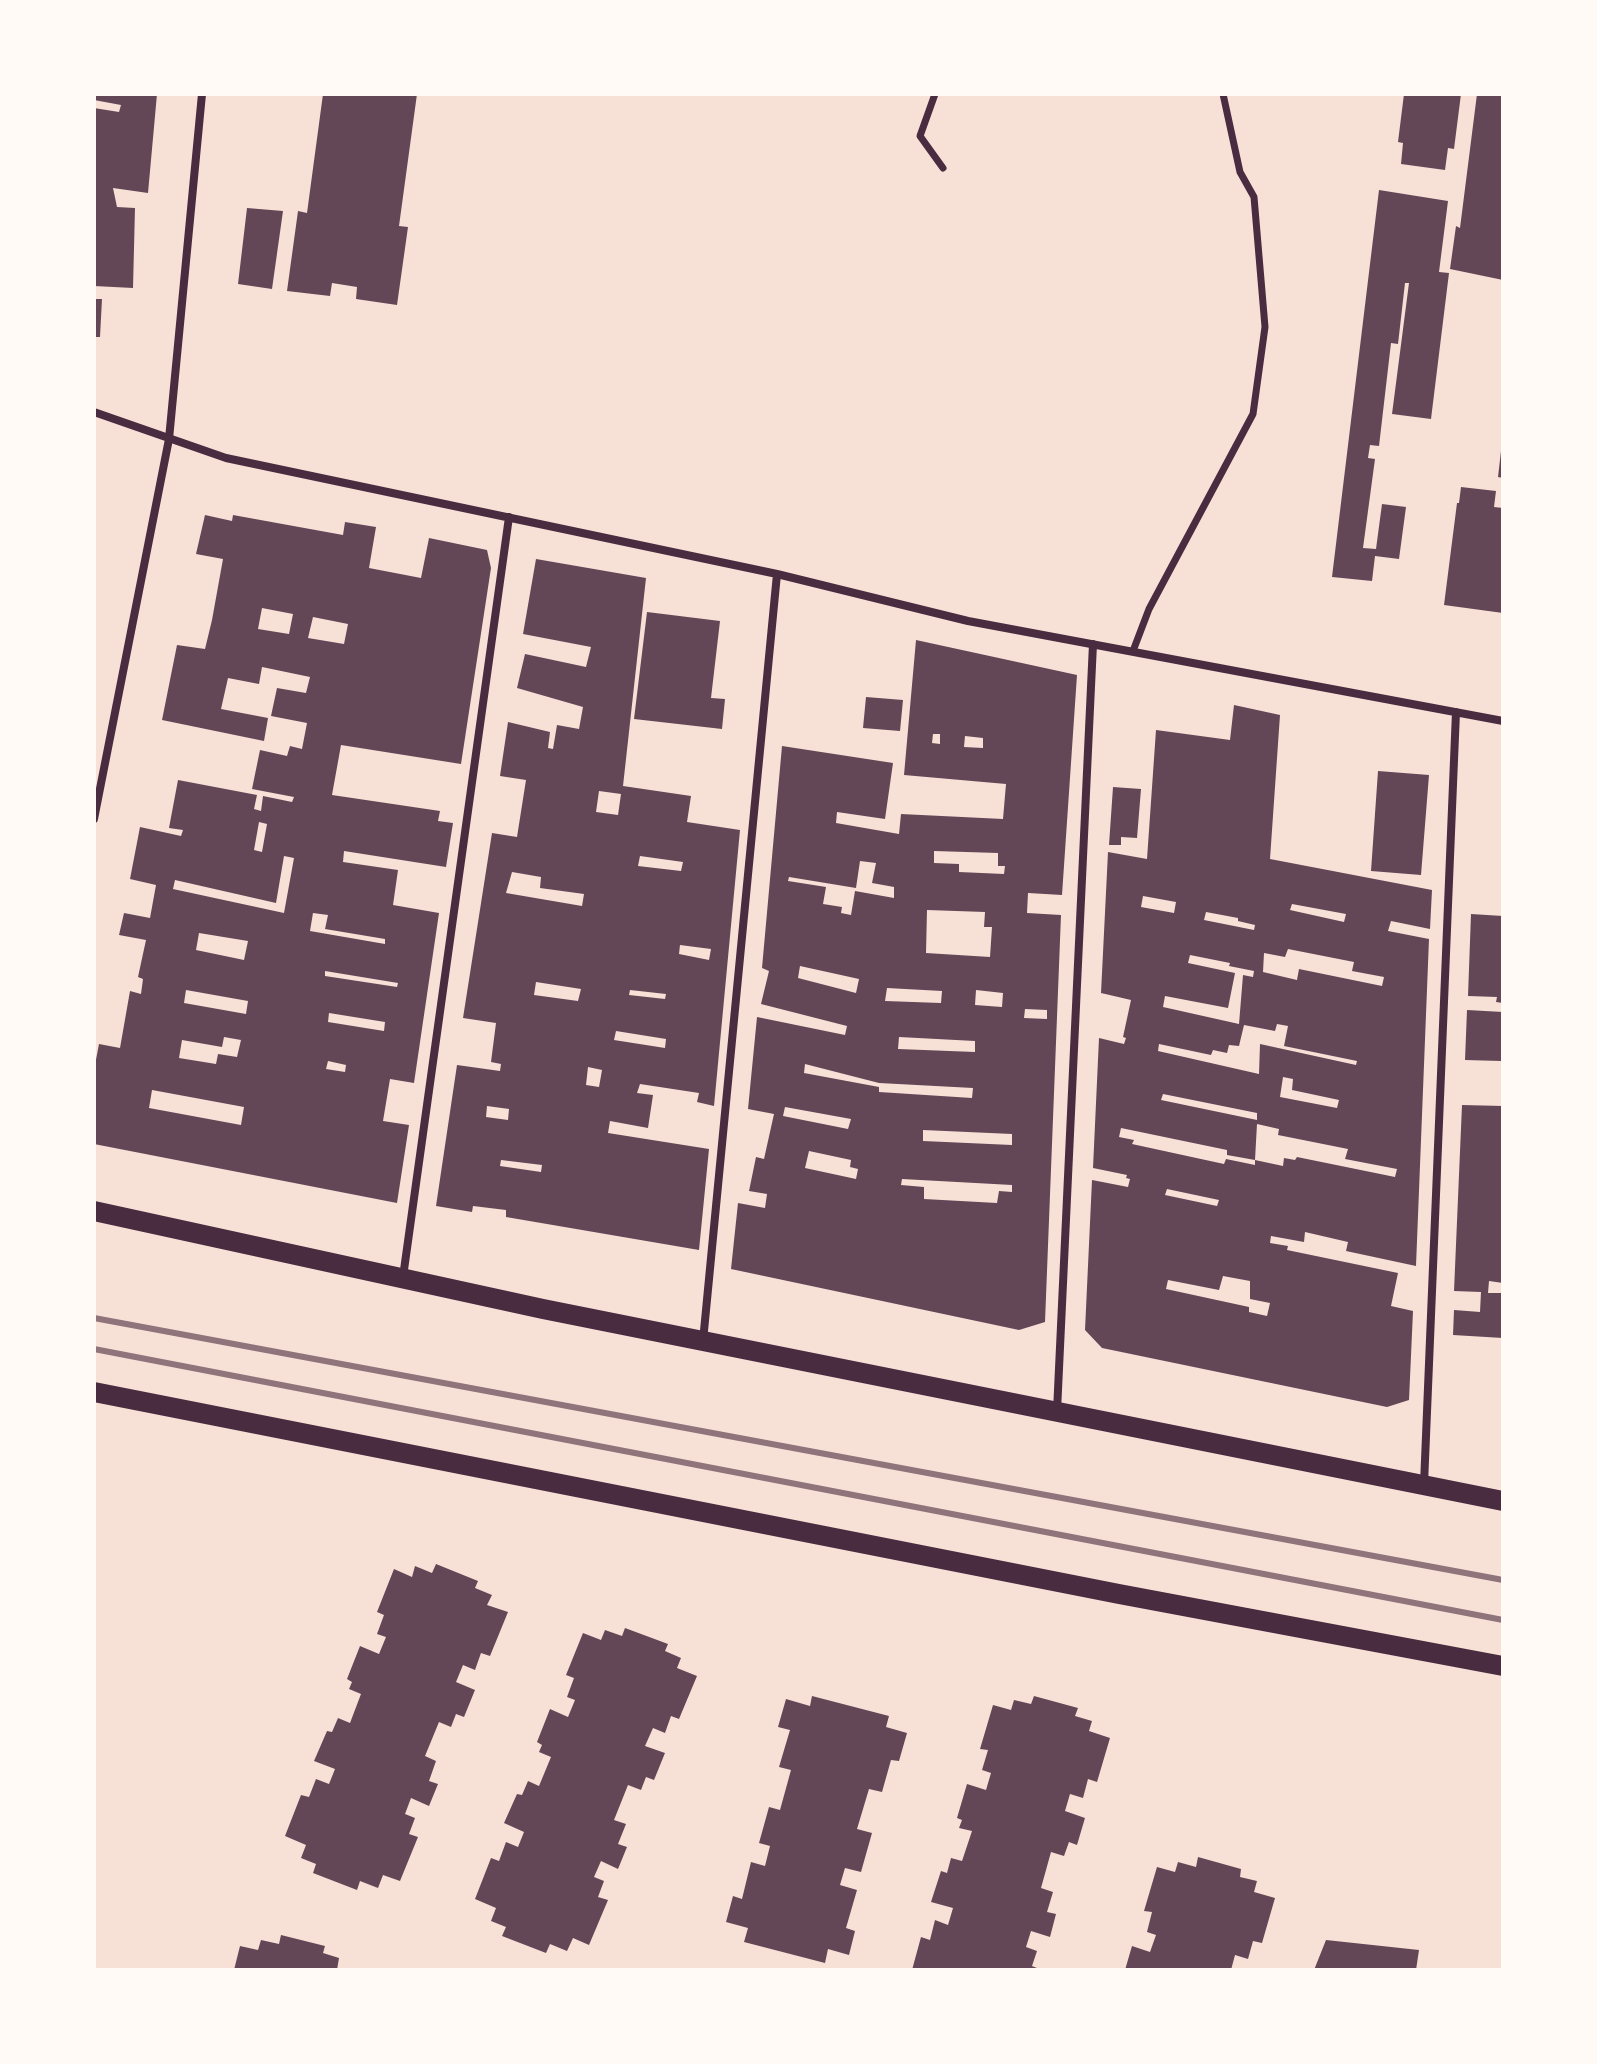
<!DOCTYPE html>
<style>
body{margin:0}
#map{position:relative;width:1597px;height:2064px;overflow:hidden;background:#f7e1d7;font-family:"DM Sans",sans-serif}
canvas{display:block}
.frame{position:absolute;inset:0;border:96px solid #fffaf5;pointer-events:none}
</style>
<div id="map">
<canvas width="1597" height="2064"></canvas>
<div class="frame"></div>
</div>
<script>
const ctx = document.querySelector('canvas').getContext('2d');
ctx.lineJoin = 'round';
function fillPath(path, color) { ctx.fillStyle = color; ctx.fill(path, 'evenodd'); }
const poly = rows => new Path2D(rows.map(r => 'M' + r).join(''));
function stroke(path, color, width, dash) { ctx.strokeStyle = color; ctx.lineWidth = width; ctx.lineCap = dash ? 'butt' : 'round'; ctx.setLineDash(dash || []); ctx.stroke(path); }
fillPath(poly([
 [94,94,157,94,148,193,113,188,117,207,135,208,133,288,94,286,94,108,119,112,121,105,94,100],
 [323,94,417,94,399,226,408,227,397,305,356,299,357,287,332,283,330,296,287,291,298,211,307,213],
 [1404,94,1461,94,1454,149,1448,148,1445,170,1401,164,1403,143,1398,142],
 [1477,94,1503,94,1503,280,1450,269,1456,226,1460,228],
 [1379,190,1448,201,1439,272,1449,273,1431,419,1392,414,1409,283,1405,283,1398,344,1391,343,1379,446,1370,445,1368,458,1375,459,1363,548,1376,549,1382,504,1406,507,1399,559,1375,556,1372,581,1332,577],
 [247,208,283,211,272,289,238,284],
 [94,299,102,299,100,337,94,337],
 [1501,451,1503,451,1503,478,1498,477],
 [1461,487,1496,491,1494,507,1503,508,1503,613,1444,605,1457,503,1459,503],
 [205,515,232,521,233,515,343,535,345,522,376,527,369,568,421,578,429,538,487,550,491,568,461,764,341,745,332,795,440,811,438,821,453,823,446,867,344,851,343,862,398,870,393,905,439,913,414,1083,390,1079,383,1121,409,1125,397,1203,94,1144,94,1070,99,1044,120,1048,130,991,141,994,143,979,138,977,146,940,119,935,124,913,150,918,156,885,130,879,140,827,181,836,183,830,169,828,178,780,257,795,254,809,261,811,263,796,292,802,294,797,252,789,260,750,287,756,290,746,302,749,307,723,271,716,277,688,306,693,310,677,262,667,259,684,228,678,221,709,268,718,264,741,162,720,177,645,205,649,212,620,223,559,196,554],
 [262,608,293,614,289,634,258,629],
 [313,617,348,624,344,644,308,638],
 [259,822,267,824,262,852,254,850],
 [284,856,294,858,284,913,173,889,175,880,276,903],
 [313,913,328,915,325,929,385,939,385,944,310,931],
 [199,933,248,941,244,960,196,950],
 [325,971,398,983,397,987,325,976],
 [186,990,248,1001,246,1014,184,1003],
 [329,1013,385,1022,384,1031,328,1022],
 [224,1037,241,1040,237,1057,218,1054,216,1064,179,1058,182,1040,222,1047],
 [328,1061,346,1065,345,1072,326,1069],
 [152,1090,244,1107,241,1125,149,1108],
 [536,559,646,578,623,786,691,796,687,822,740,830,714,1106,697,1102,699,1093,640,1084,637,1093,653,1095,648,1128,610,1121,608,1133,709,1149,699,1250,506,1217,506,1210,473,1206,472,1212,436,1206,457,1065,500,1071,501,1064,491,1062,496,1023,463,1018,492,833,517,837,526,780,500,776,508,722,550,732,548,748,553,749,557,725,579,729,583,707,517,688,525,654,586,667,591,647,523,634],
 [599,791,621,794,618,815,596,812],
 [640,856,683,862,681,871,638,866],
 [512,872,541,877,540,888,584,894,582,906,506,893],
 [680,945,711,949,709,960,679,954],
 [536,982,581,989,578,1001,534,995],
 [630,990,666,994,665,999,629,995],
 [616,1031,666,1039,665,1048,614,1040],
 [588,1067,602,1070,599,1087,586,1085],
 [487,1106,509,1109,508,1120,486,1117],
 [501,1160,542,1165,541,1172,500,1166],
 [647,612,720,621,711,698,725,699,722,729,634,719],
 [916,640,1077,675,1062,895,1028,893,1027,913,1061,915,1045,1322,1019,1330,731,1269,738,1203,765,1208,767,1194,749,1191,756,1157,764,1159,774,1114,748,1109,757,1017,845,1035,847,1026,761,1004,769,971,762,968,782,746,893,763,885,819,837,812,836,823,899,834,901,814,1003,819,1006,784,904,775],
 [933,734,940,734,940,744,932,743],
 [965,736,983,738,983,748,964,747],
 [934,851,998,853,998,866,1005,866,1004,874,959,872,959,864,934,863],
 [860,861,876,863,872,883,894,887,894,898,855,891,851,915,841,913,842,907,823,904,826,887,788,881,789,877,856,888],
 [927,910,985,912,984,927,992,927,990,957,926,953],
 [800,966,859,979,856,993,798,978],
 [887,988,942,991,941,1003,885,1001],
 [976,990,1003,993,1002,1007,975,1005],
 [1025,1009,1047,1010,1047,1019,1024,1018],
 [899,1037,975,1041,975,1052,898,1049],
 [805,1064,879,1083,973,1088,972,1098,879,1092,879,1087,804,1073],
 [785,1107,851,1119,848,1129,783,1116],
 [923,1130,1012,1134,1012,1145,923,1141],
 [809,1151,851,1160,850,1167,858,1169,856,1179,805,1168],
 [902,1179,1012,1185,1012,1192,999,1191,997,1203,924,1199,924,1187,901,1185],
 [866,697,903,700,900,731,863,728],
 [1234,705,1280,715,1270,859,1432,890,1430,929,1391,921,1388,931,1429,939,1416,1266,1346,1251,1348,1242,1305,1232,1304,1242,1271,1236,1270,1243,1288,1246,1287,1250,1398,1273,1391,1306,1413,1311,1409,1400,1387,1407,1102,1348,1085,1330,1092,1180,1128,1187,1130,1179,1126,1178,1127,1175,1093,1168,1099,1038,1124,1044,1126,1038,1123,1037,1131,1000,1101,993,1108,852,1147,859,1156,730,1230,740],
 [1143,896,1176,902,1174,913,1141,907],
 [1292,904,1346,914,1344,922,1290,910],
 [1206,912,1238,918,1238,921,1255,925,1254,930,1204,920],
 [1288,949,1354,962,1352,971,1384,977,1382,986,1299,969,1297,980,1263,972,1264,953,1285,957],
 [1190,955,1230,963,1229,966,1254,971,1253,977,1243,975,1239,1024,1163,1007,1165,996,1228,1008,1235,973,1188,963],
 [1277,1024,1288,1026,1284,1046,1357,1061,1356,1065,1260,1044,1259,1074,1158,1051,1159,1044,1211,1055,1213,1050,1227,1053,1229,1045,1239,1046,1244,1025,1275,1031],
 [1283,1077,1293,1079,1292,1090,1339,1100,1337,1108,1280,1097],
 [1163,1094,1257,1113,1257,1120,1161,1100],
 [1257,1124,1279,1129,1278,1135,1348,1149,1345,1159,1397,1169,1395,1177,1297,1157,1295,1160,1284,1158,1283,1166,1255,1160,1255,1165,1226,1159,1224,1164,1132,1144,1134,1140,1119,1137,1121,1128,1227,1150,1227,1155,1255,1160],
 [1167,1189,1219,1200,1217,1206,1165,1195],
 [1223,1276,1250,1281,1250,1299,1270,1303,1267,1316,1249,1312,1249,1307,1166,1289,1168,1280,1219,1290],
 [1378,771,1429,775,1421,875,1371,871],
 [1113,787,1141,789,1137,838,1121,837,1121,845,1109,845],
 [1471,914,1503,916,1503,1003,1496,1002,1497,997,1468,996],
 [1467,1010,1503,1012,1501,1061,1465,1060],
 [1462,1105,1503,1106,1503,1283,1489,1281,1488,1293,1503,1293,1503,1338,1453,1335,1454,1310,1480,1312,1481,1292,1454,1291],
 [436,1564,478,1581,475,1588,492,1595,487,1605,508,1612,490,1656,481,1653,475,1670,463,1665,456,1682,475,1690,464,1717,456,1714,451,1727,439,1722,425,1756,436,1761,429,1781,438,1784,429,1806,411,1798,405,1814,415,1818,409,1834,418,1837,400,1881,383,1875,378,1888,360,1881,357,1890,313,1873,316,1864,301,1858,306,1845,285,1836,301,1795,309,1797,316,1779,329,1784,335,1769,314,1761,327,1731,332,1732,338,1718,350,1723,361,1694,349,1689,352,1682,347,1679,360,1646,379,1654,386,1637,377,1634,384,1615,377,1612,394,1569,412,1577,415,1566,432,1573],
 [625,1628,668,1644,665,1651,681,1658,677,1668,697,1676,679,1719,671,1716,665,1733,653,1728,645,1746,665,1753,654,1780,646,1777,641,1790,628,1785,614,1820,626,1824,618,1844,627,1847,618,1869,601,1861,594,1877,604,1881,598,1897,608,1900,589,1945,573,1938,567,1951,550,1944,546,1953,502,1936,506,1927,491,1921,496,1908,475,1899,491,1858,499,1861,506,1842,518,1847,524,1832,504,1823,517,1794,522,1795,528,1781,539,1786,551,1757,539,1752,542,1745,537,1742,550,1709,568,1717,575,1700,567,1697,574,1678,566,1675,583,1633,601,1640,605,1630,622,1636],
 [812,1696,889,1716,886,1727,907,1733,899,1761,891,1760,882,1792,869,1789,857,1829,872,1833,861,1872,845,1868,840,1885,857,1890,846,1928,855,1931,849,1955,828,1949,825,1963,744,1942,748,1928,726,1922,733,1896,742,1899,751,1862,765,1866,770,1846,759,1843,769,1807,780,1810,791,1770,779,1767,790,1730,778,1727,786,1699,810,1706],
 [1034,1696,1078,1708,1075,1716,1092,1721,1089,1731,1110,1738,1097,1782,1088,1779,1083,1798,1070,1794,1065,1811,1085,1818,1077,1845,1069,1842,1064,1856,1051,1852,1041,1888,1053,1892,1047,1912,1056,1914,1050,1937,1031,1931,1026,1947,1037,1951,1032,1966,1042,1970,912,1970,921,1937,930,1940,935,1920,948,1925,953,1908,931,1902,941,1871,947,1873,951,1858,962,1861,972,1831,959,1828,962,1820,957,1818,967,1784,986,1790,991,1773,982,1770,988,1750,980,1749,993,1705,1011,1710,1014,1700,1031,1704],
 [1198,1857,1241,1869,1240,1877,1257,1881,1254,1892,1275,1898,1262,1943,1253,1941,1248,1959,1235,1955,1231,1970,1125,1970,1132,1946,1150,1952,1156,1935,1147,1932,1152,1912,1144,1911,1157,1867,1175,1872,1178,1862,1196,1867],
 [281,1935,325,1946,323,1953,339,1958,337,1970,234,1970,240,1946,258,1950,261,1940,279,1944],
 [1326,1940,1419,1950,1416,1970,1314,1970]
]), '#644757');
stroke(poly([
 [935,94,920,136,943,168],
 [1133,651,1149,609,1253,414,1265,327,1254,197,1240,172,1223,94]
]), '#4a2c40', 7);
stroke(poly([
 [94,412,226,458,777,574,968,621,1503,721],
 [94,819,169,439,202,94],
 [403,1277,509,517],
 [703,1341,777,574],
 [1057,1411,1093,644],
 [1424,1484,1456,712]
]), '#4a2c40', 8);
stroke(poly([
 [94,1211,543,1309,1503,1501],
 [94,1392,1119,1594,1503,1666]
]), '#4a2c40', 20);
stroke(poly([
 [94,1318,1503,1580],
 [94,1349,1503,1620]
]), '#8f747c', 6);
</script>
